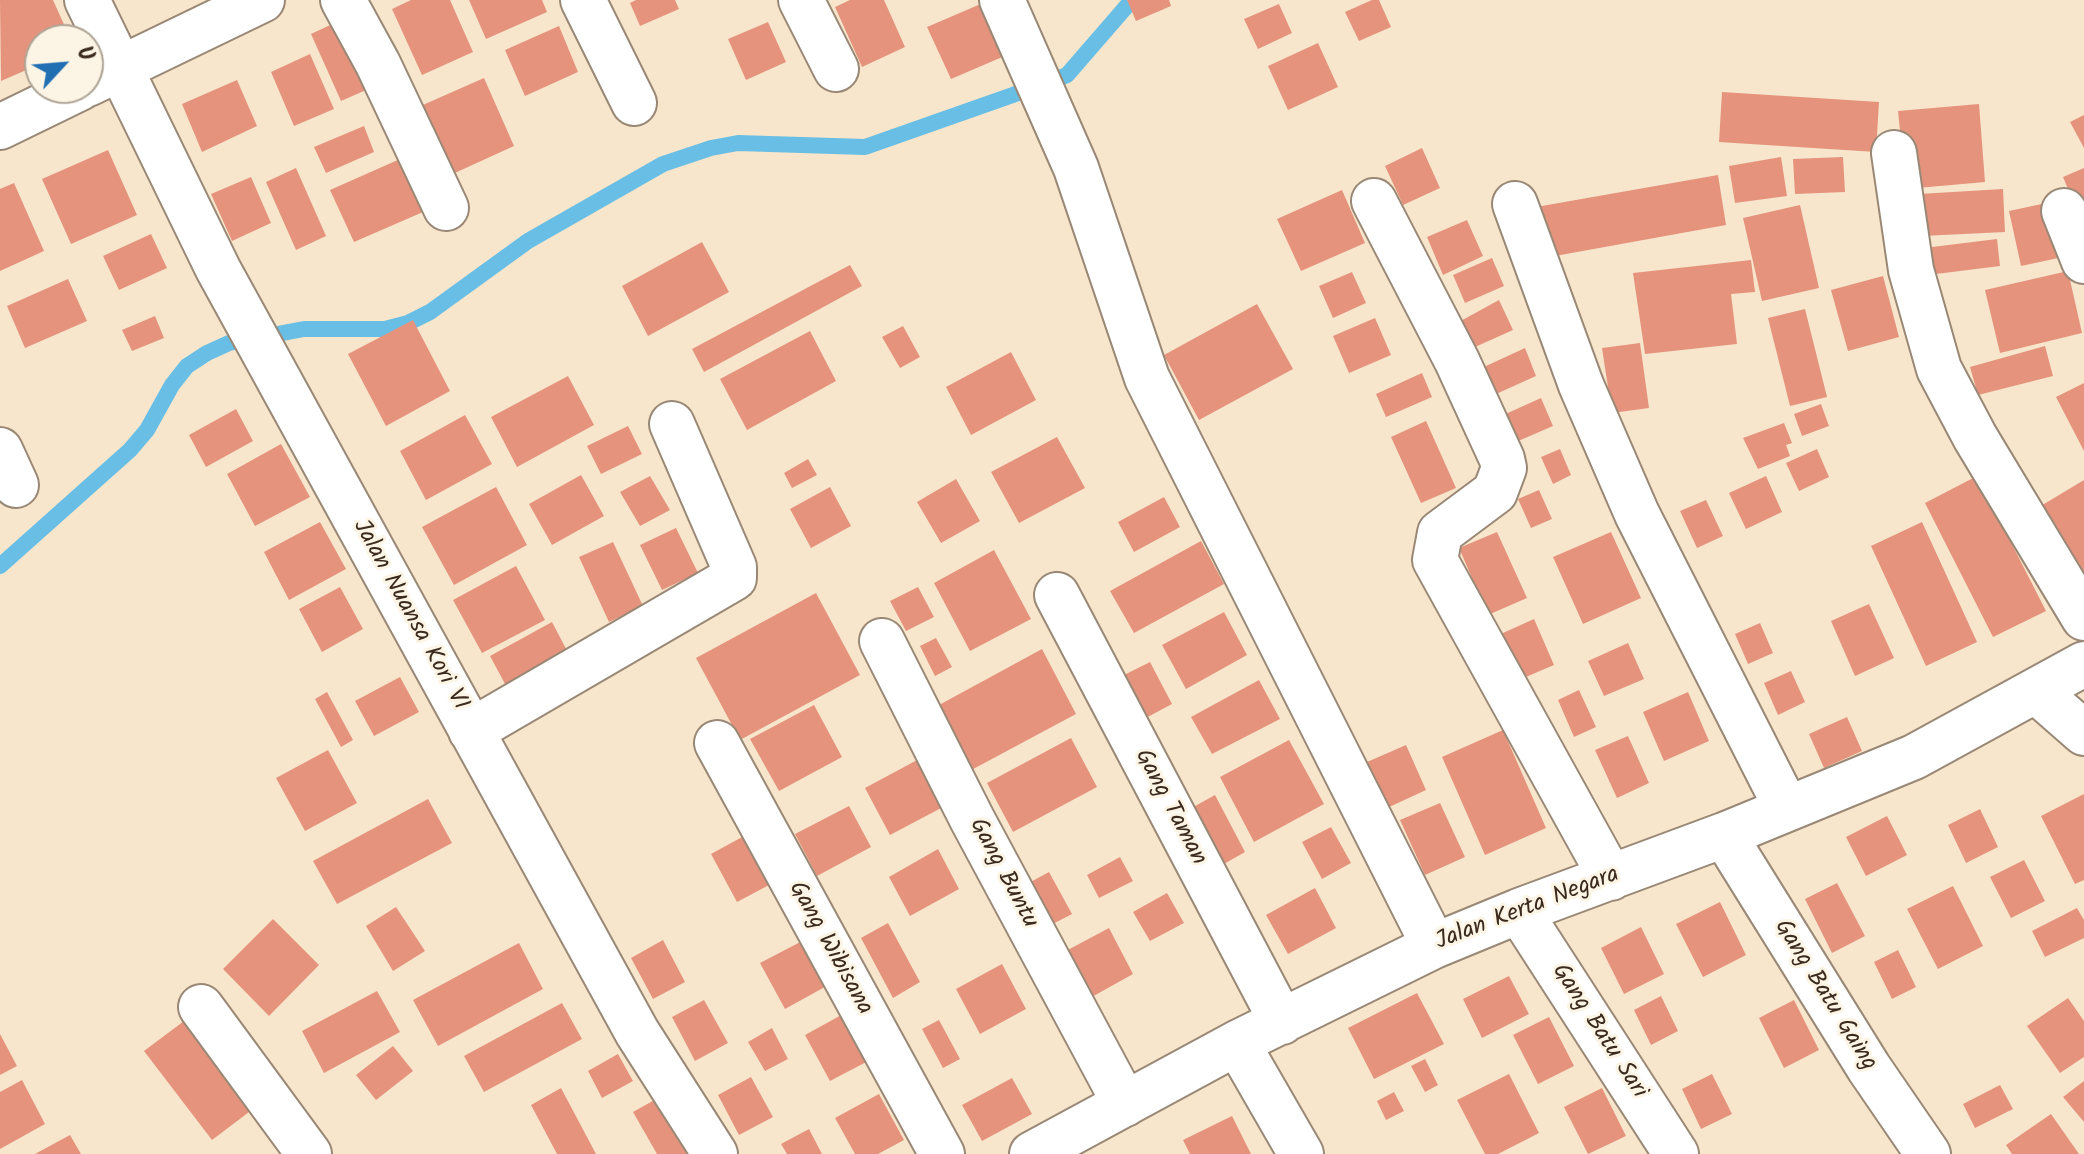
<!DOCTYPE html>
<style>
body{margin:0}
#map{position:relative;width:2084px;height:1154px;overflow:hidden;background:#f7e6cc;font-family:Kalam,sans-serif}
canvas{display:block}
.north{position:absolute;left:24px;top:24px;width:80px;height:80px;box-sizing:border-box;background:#fcf5e5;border:2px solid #afa495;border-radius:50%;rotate:64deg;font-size:22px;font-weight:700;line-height:32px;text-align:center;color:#3b2a1e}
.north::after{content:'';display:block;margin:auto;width:28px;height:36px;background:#1f6fb2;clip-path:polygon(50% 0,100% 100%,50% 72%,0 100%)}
</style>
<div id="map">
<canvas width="2084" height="1154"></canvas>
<div class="north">U</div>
</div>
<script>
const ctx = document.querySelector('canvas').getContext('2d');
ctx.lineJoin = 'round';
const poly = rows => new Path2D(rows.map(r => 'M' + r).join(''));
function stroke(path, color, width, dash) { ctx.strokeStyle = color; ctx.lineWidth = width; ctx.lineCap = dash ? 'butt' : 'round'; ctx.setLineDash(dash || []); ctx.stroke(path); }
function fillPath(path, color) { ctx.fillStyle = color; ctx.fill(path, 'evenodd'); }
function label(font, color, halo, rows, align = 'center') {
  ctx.font = font + ' Kalam,sans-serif'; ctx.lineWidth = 6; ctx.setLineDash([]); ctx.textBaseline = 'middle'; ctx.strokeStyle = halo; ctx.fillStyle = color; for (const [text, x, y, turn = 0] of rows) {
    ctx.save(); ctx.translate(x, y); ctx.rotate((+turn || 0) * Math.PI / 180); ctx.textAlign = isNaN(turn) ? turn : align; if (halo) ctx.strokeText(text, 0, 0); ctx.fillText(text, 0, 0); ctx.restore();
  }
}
stroke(poly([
 [0,566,130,450,147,430,172,385,187,366,207,353,229,343,304,329,385,329,408,323,430,312,528,241,663,164,711,148,738,143,865,147,1044,84,1067,75,1132,0]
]), '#68bee5', 16);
fillPath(poly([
 [0,0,53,0,71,40,40,40,40,64,1,81],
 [411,0,450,0,473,52,422,75,392,9],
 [469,0,542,0,547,12,486,39],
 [636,0,675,0,679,9,640,26,630,3],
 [850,0,884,0,905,47,862,67,835,7],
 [1127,0,1169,0,1171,6,1136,21],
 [1372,0,1379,0,1391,27,1359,41,1345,12],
 [983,3,1007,55,951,79,927,27],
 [1279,4,1292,33,1258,49,1244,19],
 [343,19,373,87,341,101,311,34],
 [768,22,786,62,746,80,728,39],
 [559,26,578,72,525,96,505,50],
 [1318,43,1338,87,1288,110,1268,66],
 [310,54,334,109,294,126,271,72],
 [484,78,514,146,446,177,416,108],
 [237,80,257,126,202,152,182,104],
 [1722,92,1879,102,1876,152,1719,142],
 [1979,104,1985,182,1906,189,1898,111],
 [2084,115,2084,148,2070,122],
 [364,126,374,152,326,173,314,147],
 [1422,148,1440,188,1403,205,1385,166],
 [108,150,137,215,71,244,42,179],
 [1781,157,1787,196,1735,203,1729,166],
 [1843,157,1845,192,1795,194,1793,159],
 [400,159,423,212,354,242,330,190],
 [296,168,326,236,296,250,266,182],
 [2084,168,2084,205,2076,208,2063,177],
 [1718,175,1726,225,1544,258,1536,207],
 [251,177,271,223,232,241,211,194],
 [14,183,44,251,0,271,0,189],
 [2003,189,2005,232,1922,236,1919,194],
 [1342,190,1365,243,1301,271,1277,219],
 [2051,202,2063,257,2021,266,2009,211],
 [1800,205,1819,288,1762,301,1743,218],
 [1467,220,1483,256,1443,275,1427,237],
 [151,234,167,268,119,290,103,256],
 [1997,239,2000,266,1920,276,1916,249],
 [702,242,729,292,648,336,622,286],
 [1492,258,1504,286,1465,303,1453,275],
 [1751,260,1755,292,1731,294,1737,344,1645,354,1633,273],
 [850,265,862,286,704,372,692,349],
 [2068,271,2082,333,2000,353,1985,290],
 [1352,272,1366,303,1333,318,1319,286],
 [1883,276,1899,337,1848,351,1831,290],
 [68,279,87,321,25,348,7,306],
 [1499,300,1513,330,1455,356,1446,329],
 [1257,304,1293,369,1199,420,1164,355],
 [1805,309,1827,397,1790,406,1768,318],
 [155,316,164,338,132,351,122,330],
 [1375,318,1391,355,1349,373,1333,336],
 [413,320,450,391,386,426,348,354],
 [903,326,920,357,900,368,882,337],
 [810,331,836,381,747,430,720,379],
 [1640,343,1649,408,1612,413,1602,348],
 [2045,346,2053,376,1978,395,1970,367],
 [1525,348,1536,376,1485,399,1473,372],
 [1011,352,1036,400,971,435,946,387],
 [1422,373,1432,397,1386,417,1376,394],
 [568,376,594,425,517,467,491,417],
 [2084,383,2084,451,2056,397],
 [1541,398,1553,426,1502,448,1490,421],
 [1821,404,1829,426,1802,436,1794,414],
 [236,409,253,441,206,467,189,435],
 [465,415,492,464,426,500,400,451],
 [1426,421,1456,488,1421,503,1391,437],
 [1784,423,1792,443,1786,445,1790,456,1758,469,1743,438],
 [628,426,642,454,601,474,587,446],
 [1057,437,1085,488,1019,523,991,472],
 [281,444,310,497,255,526,227,474],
 [1560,449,1571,475,1553,484,1541,457],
 [1817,449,1829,477,1799,491,1786,463],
 [808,459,817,475,792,488,784,473],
 [581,475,604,516,552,545,529,504],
 [650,476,670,510,640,526,620,492],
 [1766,476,1782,512,1746,529,1729,493],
 [1977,476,2046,611,1993,637,1925,503],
 [956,479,980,521,941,543,917,502],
 [2084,480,2084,574,2075,579,2034,510],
 [496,487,527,545,454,585,422,527],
 [830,487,851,526,811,548,790,509],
 [1539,490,1552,519,1531,528,1518,499],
 [1164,497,1180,527,1134,552,1118,522],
 [1706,500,1723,536,1697,548,1680,511],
 [320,522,346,569,289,600,264,552],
 [1922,522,1977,642,1926,666,1871,546],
 [676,528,698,573,662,590,640,545],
 [1497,532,1527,598,1488,615,1459,548],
 [1611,532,1641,598,1583,624,1553,557],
 [1201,541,1224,584,1134,633,1110,591],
 [613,542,643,606,609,622,579,557],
 [994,550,1031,619,970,651,934,583],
 [516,566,545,620,482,653,453,600],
 [340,587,363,629,322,652,299,609],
 [918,587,934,617,906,631,890,601],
 [816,593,860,675,740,740,696,658],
 [1869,604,1894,658,1855,676,1831,621],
 [1224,612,1247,655,1186,689,1162,645],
 [1534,619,1554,665,1514,682,1494,637],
 [552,622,574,664,512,697,490,656],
 [1760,623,1773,653,1748,664,1735,634],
 [936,638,952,667,935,676,920,646],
 [1628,643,1644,679,1604,696,1588,661],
 [1042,649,1076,714,962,775,928,711],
 [1150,662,1172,704,1142,720,1118,678],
 [1791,671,1805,702,1778,715,1764,683],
 [400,677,419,712,374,736,355,701],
 [1259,680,1280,719,1212,754,1191,717],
 [1579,690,1596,727,1574,737,1558,700],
 [327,692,353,740,341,747,315,699],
 [1688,692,1709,741,1664,761,1643,712],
 [814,705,842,757,779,791,750,739],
 [1847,717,1862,751,1824,768,1809,734],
 [1503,730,1546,828,1485,855,1442,757],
 [1628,736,1649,783,1617,798,1595,750],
 [1071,738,1097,787,1013,832,987,783],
 [1289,740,1324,804,1254,842,1220,777],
 [1406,745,1426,790,1387,808,1367,762],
 [328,750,357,803,305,831,276,778],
 [919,759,945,806,890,835,865,788],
 [2084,794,2084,880,2075,884,2041,816],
 [1215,795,1245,852,1208,873,1177,816],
 [428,799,452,843,337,904,313,861],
 [1440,803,1465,857,1425,875,1400,820],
 [849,806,871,847,817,876,795,834],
 [1980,809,1998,847,1966,863,1948,825],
 [1887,816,1907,855,1866,876,1846,837],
 [1331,827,1351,863,1322,879,1302,842],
 [744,836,771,884,737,902,711,854],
 [938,849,959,889,910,916,889,877],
 [1120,857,1133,881,1099,898,1087,875],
 [2024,860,2045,901,2011,918,1990,877],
 [1049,872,1072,914,1047,927,1025,885],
 [1837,883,1865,936,1832,953,1805,899],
 [1953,886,1983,946,1938,969,1907,909],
 [1315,888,1336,928,1288,954,1266,915],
 [1167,893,1184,923,1150,941,1133,912],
 [1720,902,1746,955,1703,977,1676,924],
 [396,907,425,951,393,971,366,926],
 [2077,908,2084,920,2084,938,2045,957,2032,931],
 [273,919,319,965,269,1016,223,969],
 [888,923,920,982,893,998,861,938],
 [1641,927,1664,974,1624,994,1601,948],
 [1109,928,1133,974,1090,998,1064,952],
 [808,938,832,983,785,1009,760,963],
 [663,940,685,982,653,999,631,958],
 [519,943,543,989,438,1046,413,1000],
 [1898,950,1916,987,1892,999,1874,962],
 [1002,964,1026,1009,980,1034,956,989],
 [1509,976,1529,1014,1482,1038,1463,999],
 [377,991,400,1032,324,1073,302,1031],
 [1417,993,1444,1044,1374,1079,1348,1028],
 [1661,996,1678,1031,1651,1045,1634,1010],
 [2068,998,2084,1021,2084,1057,2060,1073,2027,1026],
 [704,1000,728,1043,695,1061,672,1017],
 [1794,1000,1819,1050,1784,1068,1759,1018],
 [562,1003,582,1039,484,1092,464,1056],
 [845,1013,870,1060,830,1081,805,1035],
 [1549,1017,1574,1066,1538,1084,1513,1035],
 [188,1018,257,1106,212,1140,144,1051],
 [939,1020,960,1059,943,1068,922,1029],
 [772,1028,788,1059,765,1071,748,1042],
 [0,1034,17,1066,0,1075],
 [393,1046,413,1071,376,1100,356,1075],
 [618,1054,633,1081,602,1098,588,1071],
 [1425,1059,1438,1085,1425,1092,1411,1066],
 [1509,1074,1539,1133,1498,1154,1485,1154,1457,1100],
 [1712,1074,1732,1114,1701,1129,1682,1089],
 [751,1077,773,1117,739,1135,718,1095],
 [1012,1078,1032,1114,982,1141,962,1105],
 [22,1080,45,1124,0,1149,0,1092],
 [2084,1081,2084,1122,2063,1097],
 [2000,1085,2013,1109,1975,1128,1963,1104],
 [561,1088,596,1154,557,1154,531,1105],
 [1602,1088,1626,1136,1588,1154,1564,1107],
 [1394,1092,1404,1111,1386,1120,1377,1101],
 [879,1094,904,1140,878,1154,855,1154,835,1118],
 [658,1098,688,1154,657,1154,633,1112],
 [2051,1114,2079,1154,2012,1154,2006,1145],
 [1232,1116,1251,1154,1190,1154,1183,1140],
 [809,1129,822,1154,787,1154,781,1144],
 [70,1135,81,1154,35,1154]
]), '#e5937d');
const minor = poly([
 [87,0,218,269,637,1032,715,1154],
 [343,0,378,64,446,208],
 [583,0,634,103],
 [801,0,836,69],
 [1002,0,1076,168,1147,378,1434,946],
 [88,84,262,0],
 [0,127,80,88],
 [1894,153,1911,270,1939,369,1975,437,2084,618],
 [1374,201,1457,361,1502,459,1504,468,1495,492,1440,533,1435,560,1611,878],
 [1515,204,1581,385,1637,514,1787,809],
 [2064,211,2084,261],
 [0,450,16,485],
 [1057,595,1282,1022],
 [882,641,972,819,1125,1104],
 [2036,691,2084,733],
 [471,731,734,578,734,567,672,424],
 [717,743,942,1154],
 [1724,835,1869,1068,1928,1154],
 [1519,911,1676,1154],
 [201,1007,309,1154],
 [1237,1043,1301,1154],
 [1032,1154,1237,1043,1434,946,1519,911,1724,835,1914,757,2084,664]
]);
stroke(minor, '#998875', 48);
stroke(minor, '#fff', 44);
label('24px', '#3b2a1e', '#fcf5e5', [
 ["Jalan Nuansa Kori VI",409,616,61],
 ["Gang Taman",1169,808,62],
 ["Gang Buntu",1002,874,62],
 ["Jalan Kerta Negara",1528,910,-21],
 ["Gang Wibisana",829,949,61],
 ["Gang Batu Gaing",1824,996,58],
 ["Gang Batu Sari",1598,1032,57]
]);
</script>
